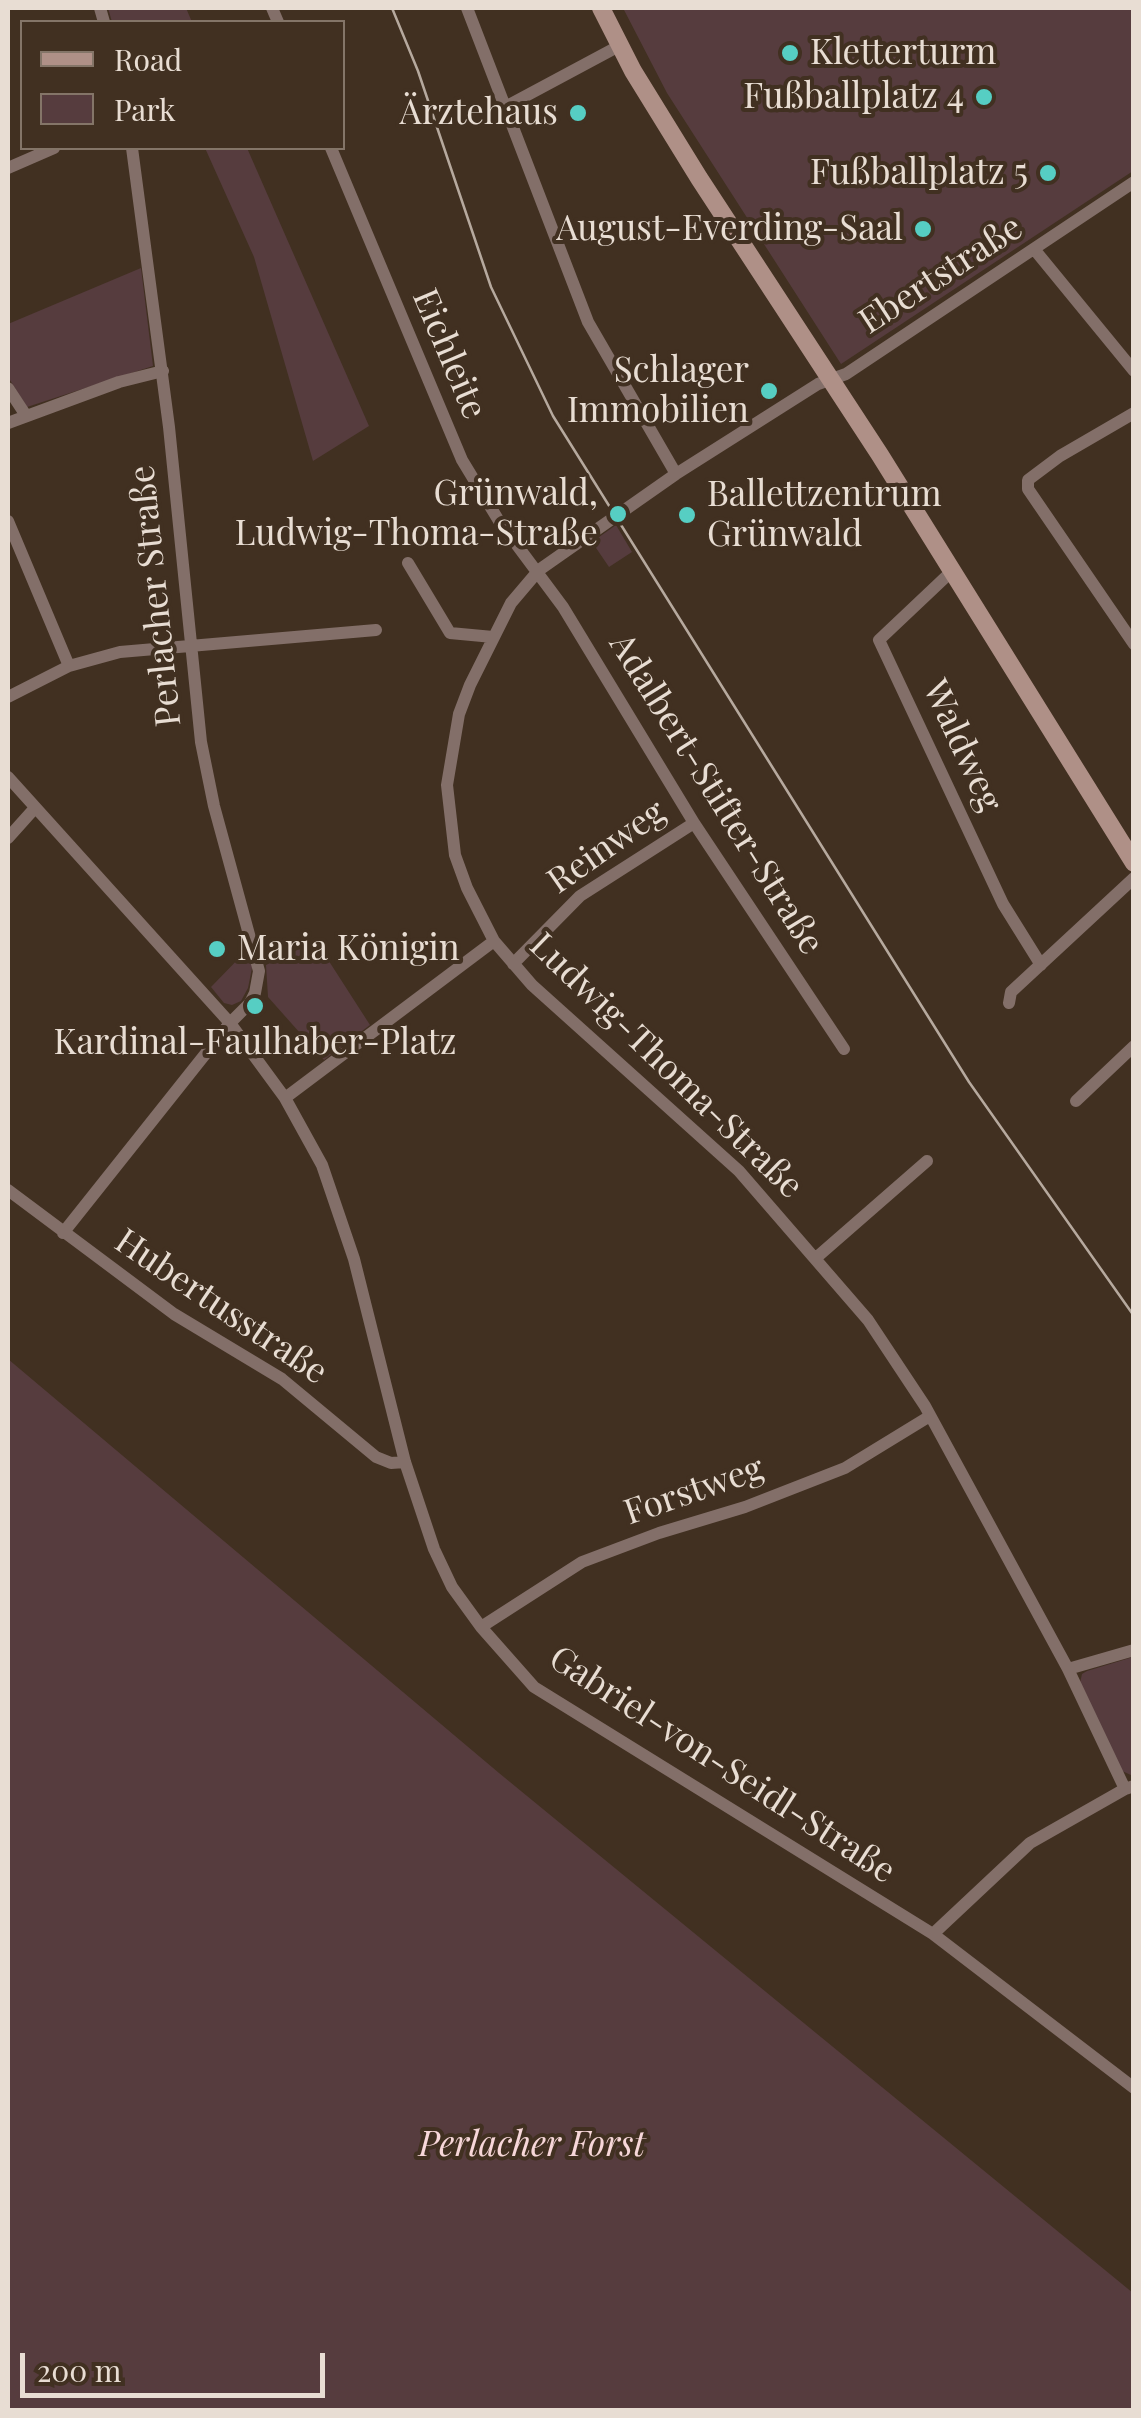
<!DOCTYPE html>
<meta charset="utf-8">
<style>
body{margin:0}
#map{position:relative;width:1141px;height:2418px;overflow:hidden;background:#413021;font-family:"Playfair Display",serif}
canvas{display:block}
.frame{position:absolute;inset:0;border:10px solid #e8ddd3;pointer-events:none}
.legend{position:absolute;left:20px;top:20px;width:325px;height:130px;box-sizing:border-box;background:#413021;border:2px solid #847568;margin:0;padding:12px 18px;list-style:none;font-size:30px;color:#e8ddd3}
.legend li{display:flex;align-items:center;gap:20px;height:50px}
.legend b{width:50px;border:2px solid #847568}
.scale{position:absolute;left:20px;top:2353px;width:305px;height:45px;box-sizing:border-box;border:5px solid #e8ddd3;border-top:0;padding-left:12px;font-size:30px;line-height:35px;white-space:nowrap;color:#e8ddd3;-webkit-text-stroke:8px #413021;paint-order:stroke}
</style>
<div id="map">
<canvas width="1141" height="2418"></canvas>
<div class="frame"></div>
<ul class="legend">
<li><b style="height:12px;background:#af9087"></b>Road</li>
<li><b style="height:28px;background:#563c3e"></b>Park</li>
</ul>
<div class="scale">200 m</div>
</div>
<script>
const ctx = document.querySelector('canvas').getContext('2d');
ctx.lineJoin = 'round';
function fillPath(path, color) { ctx.fillStyle = color; ctx.fill(path, 'evenodd'); }
const poly = rows => new Path2D(rows.map(r => 'M' + r).join(''));
function stroke(path, color, width, dash) { ctx.strokeStyle = color; ctx.lineWidth = width; ctx.lineCap = dash ? 'butt' : 'round'; ctx.setLineDash(dash || []); ctx.stroke(path); }
function label(font, color, halo, rows, align = 'center') {
  ctx.font = font + ' "Playfair Display",serif'; ctx.lineWidth = 8; ctx.setLineDash([]); ctx.textBaseline = 'middle'; ctx.strokeStyle = halo; ctx.fillStyle = color; for (const [text, x, y, turn = 0] of rows) {
    ctx.save(); ctx.translate(x, y); ctx.rotate((+turn || 0) * Math.PI / 180); ctx.textAlign = isNaN(turn) ? turn : align; if (halo) ctx.strokeText(text, 0, 0); ctx.fillText(text, 0, 0); ctx.restore();
  }
}
fillPath(poly([
 [108,8,186,8,192,22,112,22],
 [623,8,1133,8,1133,171,841,364,667,93],
 [205,148,247,148,369,426,313,461,254,257],
 [141,268,153,366,27,407,8,377,8,324],
 [616,525,632,552,609,567,592,542],
 [316,941,370,1025,324,1060,268,997,266,965],
 [246,951,250,952,253,963,248,988,241,1001,232,1005,224,1003,211,987],
 [8,1359,499,1773,1133,2293,1133,2410,8,2410],
 [1133,1657,1133,1776,1120,1770,1080,1683,1082,1674,1087,1671]
]), '#563c3e');
stroke(poly([
 [100,8,104,22],
 [272,8,278,22],
 [467,8,588,322,676,474],
 [507,106,619,46],
 [331,148,462,460,499,521,563,607,694,823,844,1049],
 [8,168,54,148],
 [1034,249,1134,371],
 [8,388,25,414],
 [1134,413,1060,456,1028,480,1028,489,1134,644],
 [8,423,119,382,163,371],
 [8,521,69,666],
 [408,563,450,633,493,637],
 [952,571,879,640,1003,904,1041,965],
 [8,697,69,666,120,652,376,630],
 [8,777,230,1023,285,1098,322,1165,354,1259,405,1462,434,1549,452,1587,481,1627,534,1687,933,1934,1134,2088],
 [8,838,34,809],
 [513,964,580,896,694,823],
 [1009,1003,1011,992,1134,878],
 [285,1098,494,941],
 [1076,1101,1134,1046],
 [8,1190,174,1314,282,1379,376,1457,391,1463,405,1462],
 [63,1233,230,1023,250,1003,255,993,259,971,214,806,201,742,169,427,132,148],
 [817,1257,927,1161],
 [481,1627,582,1562,659,1533,745,1507,845,1468,930,1416],
 [1134,1650,1068,1669,1125,1789,1134,1786],
 [1068,1669,925,1406,868,1320,739,1171,532,985,494,941,467,888,455,855,447,785,459,714,470,685,511,603,539,570,676,474,818,384,846,374,1134,182],
 [933,1934,1030,1843,1125,1789]
]), '#836f69', 12);
stroke(poly([
 [601,8,633,71,699,178,880,455,1134,863]
]), '#af9087', 18);
stroke(poly([
 [392,8,418,71,491,287,553,416,969,1082,1134,1316]
]), '#b6a99e', 2.5);
for (const [x, y, r, color] of [
 [790,53,10,"#56cec3"],
 [984,97,10,"#56cec3"],
 [578,113,10,"#56cec3"],
 [1048,173,10,"#56cec3"],
 [923,229,10,"#56cec3"],
 [769,391,10,"#56cec3"],
 [618,514,10,"#56cec3"],
 [687,515,10,"#56cec3"],
 [217,949,10,"#56cec3"],
 [255,1006,10,"#56cec3"]
]) { const dot = new Path2D(); dot.arc(x, y, r, 0, 2 * Math.PI); ctx.fillStyle = color; ctx.fill(dot); stroke(dot, '#413021', 4); }
label('35px', '#e8ddd3', '#413021', [
 ["Kletterturm",810,53,"left"],
 ["Fußballplatz 4",964,97],
 ["Ärztehaus",558,113],
 ["Fußballplatz 5",1028,173],
 ["August-Everding-Saal",903,229],
 ["Schlager",749,371],
 ["Immobilien",749,411],
 ["Grünwald,",598,494],
 ["Ludwig-Thoma-Straße",598,534],
 ["Ballettzentrum",707,495,"left"],
 ["Grünwald",707,535,"left"],
 ["Maria Königin",237,949,"left"],
 ["Kardinal-Faulhaber-Platz",255,1043,"center"]
], 'right');
label('35px', '#e8ddd3', '#413021', [
 ["Ebertstraße",941,275,-33],
 ["Eichleite",449,354,67],
 ["Perlacher Straße",156,596,-96],
 ["Waldweg",962,746,65],
 ["Adalbert-Stifter-Straße",716,794,58],
 ["Reinweg",607,847,-35],
 ["Ludwig-Thoma-Straße",666,1066,44],
 ["Hubertusstraße",221,1307,34],
 ["Forstweg",694,1491,-19],
 ["Gabriel-von-Seidl-Straße",722,1765,33]
]);
label('italic 35px', '#f7d7d9', '#413021', [
 ["Perlacher Forst",532,2145]
]);
</script>
